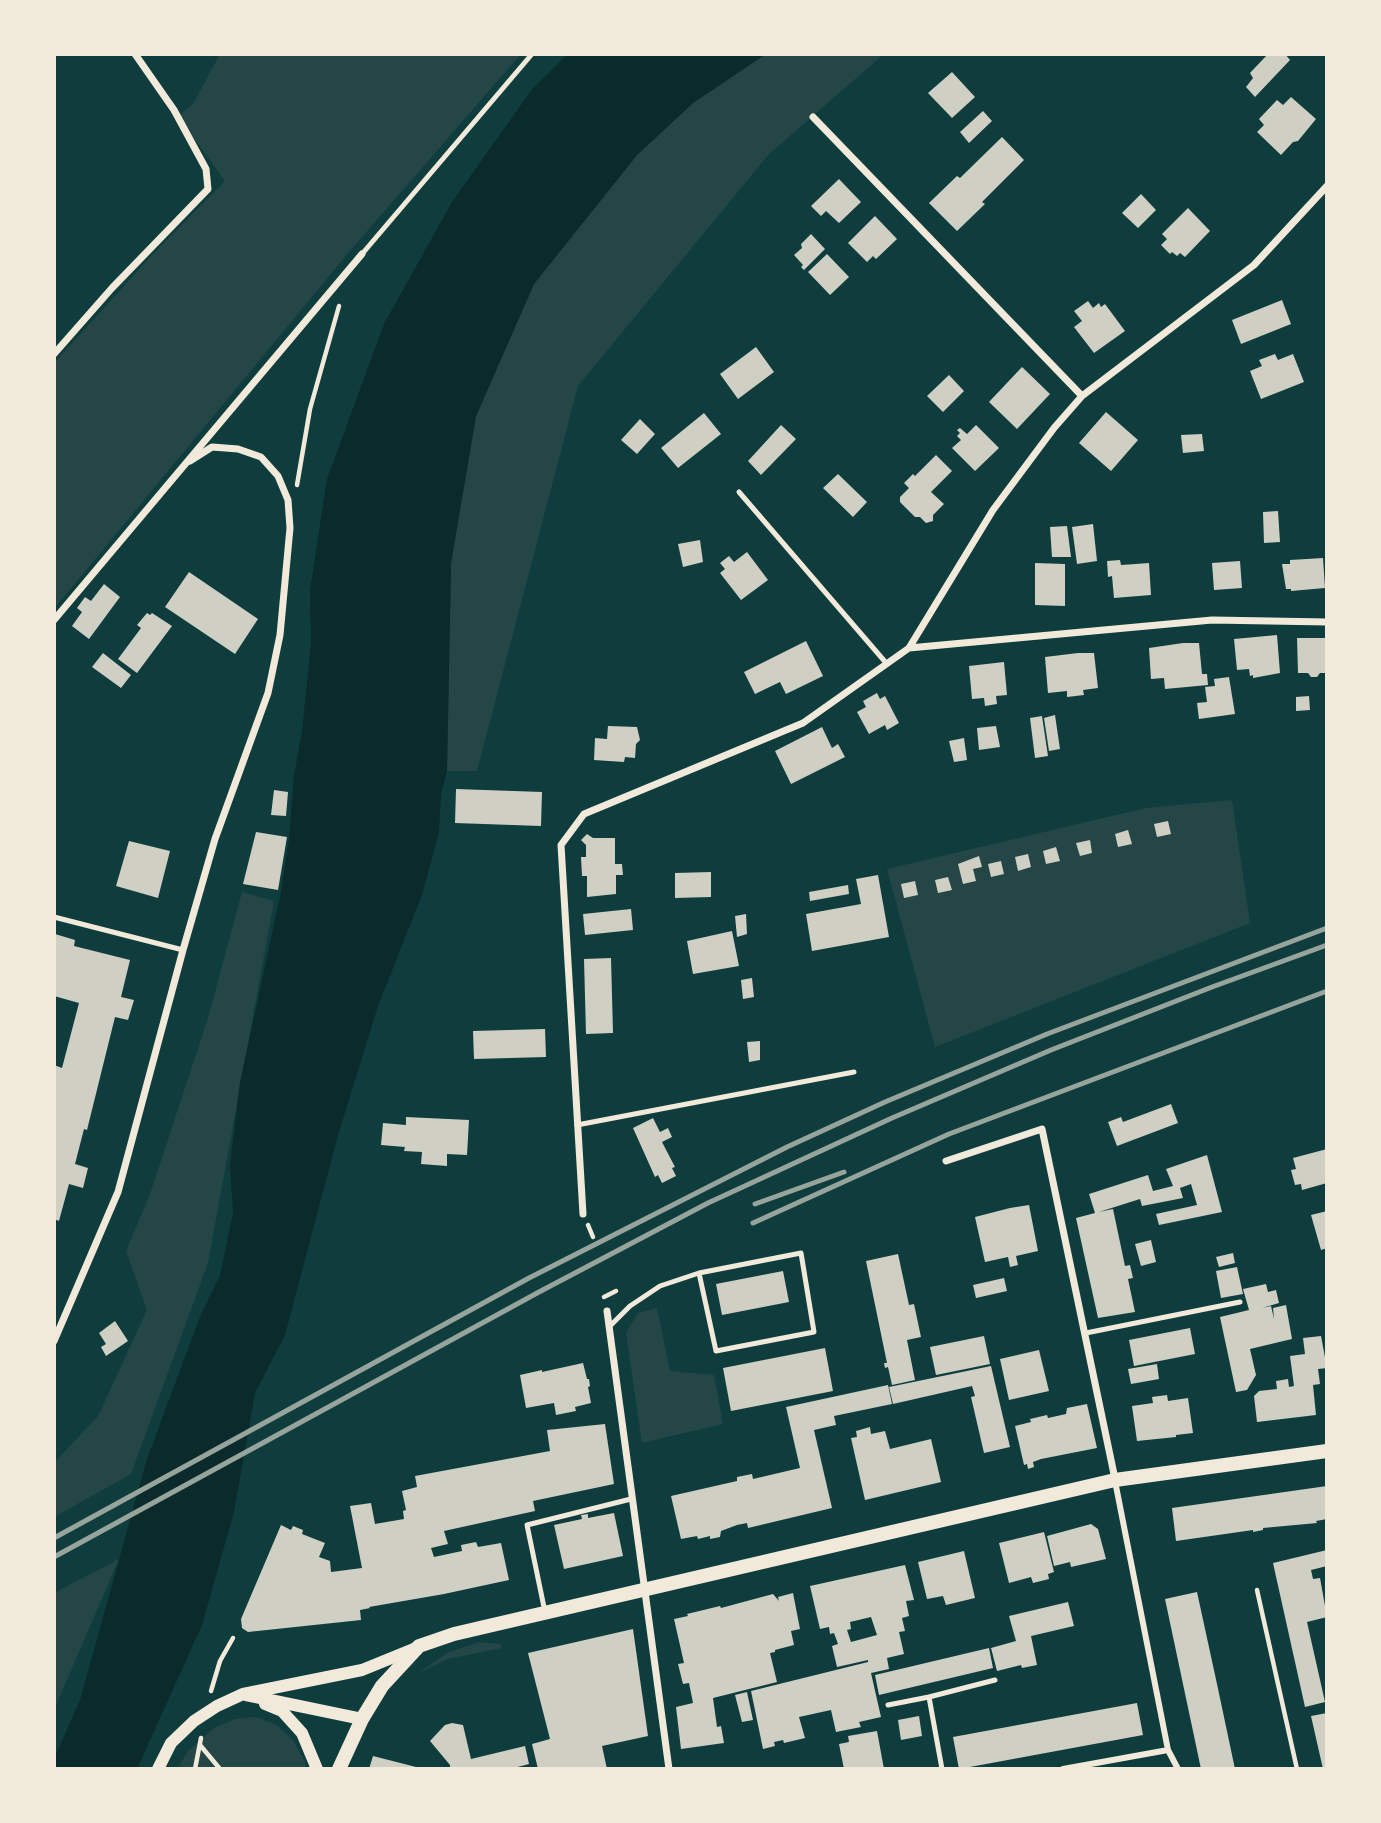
<!DOCTYPE html>
<style>
body{margin:0}
#map{position:relative;width:1381px;height:1823px;overflow:hidden;background:#0f3d3e;font-family:"Alegreya Sans",sans-serif}
canvas{display:block}
.frame{position:absolute;inset:0;border:56px solid #f1e9da;pointer-events:none}
</style>
<div id="map">
<canvas width="1381" height="1823"></canvas>
<div class="frame"></div>
</div>
<script>
const ctx = document.querySelector('canvas').getContext('2d');
ctx.lineJoin = 'round';
function fillPath(path, color) { ctx.fillStyle = color; ctx.fill(path, 'evenodd'); }
const poly = rows => new Path2D(rows.map(r => 'M' + r).join(''));
function stroke(path, color, width, dash) { ctx.strokeStyle = color; ctx.lineWidth = width; ctx.lineCap = dash ? 'butt' : 'round'; ctx.setLineDash(dash || []); ctx.stroke(path); }
fillPath(poly([
 [220,54,521,54,349,252,54,609,54,363,153,254,225,181,178,116,193,104],
 [766,54,884,54,769,154,578,386,477,771,447,771,451,563,476,416,534,284,637,155,693,103],
 [1232,800,1250,923,935,1047,887,869,1146,808],
 [242,892,274,901,208,1263,131,1474,54,1517,54,1463,98,1416,147,1310,126,1251,150,1194,208,1018],
 [657,1308,670,1371,714,1375,723,1424,642,1443,626,1333,638,1313],
 [119,1559,54,1710,54,1593],
 [479,1642,500,1644,502,1648,448,1659,417,1674,447,1653],
 [256,1717,277,1725,293,1740,305,1762,305,1769,177,1769,188,1751,214,1728,235,1719]
]), '#244646');
fillPath(poly([
 [568,54,766,54,693,103,637,155,534,284,476,416,451,563,447,771,441,795,439,832,422,895,378,1006,338,1135,285,1335,255,1393,234,1512,202,1625,137,1769,54,1769,54,1759,80,1700,147,1459,200,1317,220,1275,233,1213,230,1165,240,1082,281,892,289,839,294,776,302,731,311,642,310,590,327,479,384,324,452,202,533,88]
]), '#0a2a2b');
fillPath(poly([
 [1268,54,1285,54,1290,60,1255,97,1246,87,1253,78,1250,73],
 [952,72,975,97,952,118,928,93],
 [1291,97,1316,119,1298,141,1293,142,1281,155,1257,132,1264,125,1259,119,1277,100,1283,105],
 [983,111,992,121,969,143,960,132],
 [1002,137,1024,160,982,202,985,204,957,231,929,203,957,176,960,178],
 [839,179,861,202,839,223,826,211,821,216,811,206],
 [1141,194,1156,210,1138,228,1122,213],
 [1188,208,1210,231,1185,257,1180,253,1177,256,1172,252,1170,254,1161,245,1167,239,1162,234],
 [875,216,897,239,876,259,873,256,867,262,848,243],
 [811,234,825,249,804,270,801,267,803,265,794,255,802,248,801,244],
 [827,254,849,277,830,295,808,272],
 [1282,300,1291,324,1241,344,1232,320],
 [1088,301,1093,308,1099,303,1101,307,1105,304,1125,331,1094,353,1074,327,1082,321,1074,311],
 [756,347,774,372,738,399,720,374],
 [1275,354,1278,360,1293,354,1304,382,1261,399,1250,371,1262,366,1259,360],
 [1022,367,1050,394,1017,429,989,402],
 [949,375,964,391,943,412,927,396],
 [1106,412,1138,440,1111,471,1079,443],
 [704,413,721,434,678,468,661,448],
 [640,419,655,434,637,454,621,440],
 [781,425,796,439,761,475,748,461],
 [976,425,999,448,975,471,952,448,961,440,957,436,960,433,957,430,960,428,967,434],
 [1202,434,1204,451,1183,453,1181,435],
 [936,455,952,471,931,492,944,504,933,515,933,521,926,523,920,517,915,517,900,502,900,497,909,488,904,483,913,474,915,476],
 [838,474,867,502,853,517,823,488],
 [1278,511,1280,542,1264,543,1263,512],
 [1093,524,1097,561,1077,564,1072,527],
 [1067,526,1071,557,1052,557,1050,527],
 [700,540,703,562,683,567,678,544],
 [747,552,768,580,741,600,720,573,725,569,720,563,729,556,734,562],
 [1323,558,1325,588,1291,591,1291,589,1286,589,1282,564,1290,564,1290,560],
 [1120,560,1121,565,1149,563,1151,595,1114,598,1112,576,1108,577,1107,561],
 [1240,561,1242,588,1214,590,1212,563],
 [1035,563,1065,564,1065,606,1035,605],
 [189,572,258,619,235,654,165,607],
 [104,584,120,597,89,639,72,626,82,612,77,608,85,597,91,601],
 [147,613,150,615,152,613,172,626,137,673,118,659,141,628,137,625],
 [1277,635,1280,673,1253,678,1253,675,1250,676,1249,669,1237,670,1234,639],
 [1297,638,1327,638,1327,673,1320,673,1317,677,1311,677,1308,673,1298,673],
 [806,641,823,676,786,694,780,682,755,694,744,672],
 [1183,643,1199,643,1202,674,1207,674,1208,685,1165,689,1164,678,1151,679,1149,648],
 [103,653,131,675,121,688,92,667],
 [1078,653,1094,653,1098,688,1083,690,1084,695,1067,697,1067,691,1048,693,1045,657],
 [1004,662,1007,695,996,696,997,704,985,706,984,698,972,699,969,666],
 [1229,677,1235,714,1199,719,1197,703,1207,702,1205,687,1215,686,1214,679],
 [877,693,880,699,885,696,899,723,887,730,885,725,869,734,857,712,866,707,863,701],
 [1309,696,1310,710,1296,711,1296,697],
 [1055,715,1060,749,1049,751,1044,718],
 [1042,716,1048,756,1035,758,1030,718],
 [608,726,637,727,640,740,636,744,635,758,625,757,624,762,594,760,595,738,607,739],
 [996,726,1000,747,979,750,977,728],
 [822,727,832,748,838,744,845,757,791,784,775,751],
 [964,738,967,760,954,762,949,741],
 [456,789,542,792,541,826,455,823],
 [274,790,288,792,286,816,271,815],
 [1168,821,1171,834,1157,837,1154,824],
 [1128,830,1132,844,1118,847,1115,834],
 [256,832,287,837,278,890,243,884],
 [587,834,593,838,615,838,615,864,622,864,623,875,616,875,616,894,587,897,587,876,582,876,581,857,586,857,586,845,581,840],
 [1090,840,1092,853,1080,856,1076,843],
 [129,841,170,851,158,898,116,886],
 [1056,847,1060,861,1046,864,1043,851],
 [1028,854,1031,867,1018,871,1015,857],
 [979,856,982,867,973,869,976,881,963,884,958,864],
 [1001,861,1004,874,991,877,988,864],
 [711,872,711,897,675,898,675,873],
 [878,875,889,937,812,951,806,914,861,904,856,879],
 [948,877,952,890,938,893,935,880],
 [915,881,918,895,904,898,901,884],
 [848,885,849,894,810,901,809,892],
 [631,909,633,930,585,935,583,914],
 [746,914,747,934,737,937,735,916],
 [732,931,739,966,693,974,687,941],
 [55,934,75,940,74,946,130,960,121,997,134,1000,128,1020,115,1017,87,1130,84,1129,75,1164,88,1168,83,1188,69,1184,59,1221,54,1219,54,1065,62,1068,79,1003,54,996],
 [611,958,613,1033,586,1034,584,959],
 [752,978,754,997,743,999,741,980],
 [545,1029,546,1057,474,1059,473,1031],
 [760,1041,760,1060,749,1062,747,1042],
 [1171,1104,1178,1123,1117,1146,1108,1122,1121,1117,1123,1122],
 [406,1117,469,1120,467,1155,447,1154,447,1166,421,1164,422,1152,404,1151,405,1147,381,1145,383,1123,406,1125],
 [653,1118,660,1132,668,1128,672,1137,662,1142,675,1167,672,1168,676,1176,662,1183,658,1175,655,1177,633,1128],
 [1327,1149,1327,1183,1302,1190,1301,1184,1295,1185,1291,1170,1296,1169,1293,1158],
 [1207,1155,1222,1212,1159,1225,1156,1214,1197,1205,1191,1184,1180,1188,1183,1198,1142,1206,1140,1199,1099,1212,1113,1209,1125,1266,1130,1265,1133,1278,1128,1279,1135,1312,1098,1318,1076,1218,1095,1213,1089,1194,1148,1175,1153,1191,1173,1186,1166,1169],
 [1029,1205,1038,1251,1016,1256,1018,1265,1010,1267,1008,1257,985,1262,975,1217,1010,1208],
 [1327,1211,1327,1248,1321,1250,1311,1215],
 [1151,1240,1156,1262,1141,1266,1135,1244],
 [1233,1253,1235,1263,1219,1267,1216,1257],
 [898,1254,909,1305,914,1304,921,1337,907,1340,915,1380,892,1385,888,1367,885,1368,884,1363,887,1363,866,1261],
 [1237,1267,1243,1294,1221,1298,1216,1271],
 [783,1271,789,1302,722,1315,716,1284],
 [1004,1278,1007,1291,976,1298,973,1285],
 [1266,1284,1268,1292,1276,1290,1279,1303,1262,1308,1271,1306,1274,1319,1273,1308,1286,1305,1292,1339,1250,1349,1256,1375,1247,1390,1236,1392,1220,1317,1249,1310,1243,1289],
 [115,1321,128,1341,106,1356,101,1347,106,1344,99,1333],
 [1190,1328,1195,1354,1134,1366,1129,1340],
 [984,1336,990,1364,936,1375,930,1347],
 [1321,1336,1327,1368,1318,1369,1320,1384,1313,1385,1316,1415,1257,1422,1254,1396,1259,1391,1277,1389,1276,1381,1288,1379,1289,1387,1294,1386,1290,1356,1305,1354,1303,1338],
 [825,1348,833,1391,731,1411,723,1368],
 [1039,1350,1049,1391,1009,1400,1000,1359],
 [583,1363,587,1379,589,1379,590,1386,588,1387,591,1403,575,1407,576,1411,556,1415,554,1403,526,1408,520,1375,542,1370,542,1372],
 [1157,1364,1159,1379,1131,1384,1128,1369],
 [991,1366,1010,1447,984,1453,971,1397,975,1396,972,1386,893,1404,889,1387],
 [888,1385,892,1404,834,1416,836,1425,814,1430,832,1508,748,1528,747,1523,737,1525,721,1531,720,1537,710,1539,710,1536,698,1539,697,1536,681,1539,671,1496,737,1481,737,1477,752,1474,753,1479,800,1468,786,1407],
 [1167,1395,1168,1401,1188,1398,1193,1433,1176,1435,1176,1437,1137,1441,1132,1406,1153,1403,1152,1397],
 [1087,1404,1097,1448,1041,1459,1033,1462,1034,1467,1028,1469,1027,1464,1024,1465,1015,1426,1031,1422,1030,1419,1047,1415,1048,1418,1066,1414,1067,1408],
 [605,1424,614,1484,533,1501,535,1511,444,1531,448,1544,431,1548,434,1557,462,1551,461,1545,476,1542,478,1547,501,1543,509,1580,444,1594,369,1607,370,1608,360,1610,361,1620,248,1632,242,1628,241,1619,281,1525,291,1530,293,1526,303,1530,302,1534,325,1543,319,1557,330,1561,331,1572,362,1568,350,1506,371,1503,375,1524,404,1519,403,1511,406,1510,402,1491,417,1487,415,1476,550,1451,547,1430],
 [870,1427,871,1434,885,1431,890,1449,931,1439,941,1482,865,1500,851,1438,857,1437,856,1431],
 [1327,1486,1327,1519,1316,1521,1317,1523,1263,1528,1263,1530,1253,1532,1253,1530,1176,1541,1172,1508],
 [614,1513,623,1556,564,1569,554,1525,582,1519,581,1515,588,1514,588,1518],
 [1091,1524,1098,1529,1106,1559,1071,1567,1070,1562,1054,1566,1047,1536],
 [1044,1532,1054,1572,1048,1574,1049,1579,1033,1583,1031,1577,1009,1583,999,1543],
 [1327,1550,1327,1566,1311,1570,1313,1579,1320,1578,1327,1617,1307,1622,1325,1702,1305,1707,1273,1563],
 [964,1551,975,1598,946,1605,943,1596,927,1599,918,1562],
 [905,1565,914,1600,906,1601,909,1616,902,1618,905,1631,899,1632,904,1654,887,1658,889,1669,871,1673,881,1717,859,1722,861,1727,836,1732,831,1710,799,1717,805,1738,784,1743,783,1740,774,1742,775,1746,763,1749,751,1691,868,1662,868,1660,837,1667,832,1646,838,1644,834,1633,830,1634,829,1627,820,1629,810,1586],
 [871,1617,877,1635,851,1642,847,1630,851,1629,850,1622],
 [1197,1592,1217,1684,1235,1769,1201,1769,1165,1599],
 [793,1593,800,1629,791,1631,794,1645,775,1650,775,1652,770,1653,777,1682,713,1698,717,1727,721,1726,724,1743,681,1749,676,1707,693,1703,689,1683,683,1684,678,1664,684,1663,674,1619,688,1616,687,1614,720,1606,721,1608,773,1594,779,1601,778,1597],
 [1068,1602,1074,1626,1031,1636,1037,1665,1022,1668,1021,1665,997,1671,991,1648,1016,1641,1009,1616],
 [633,1629,648,1736,602,1746,607,1769,538,1769,532,1744,550,1739,528,1653],
 [989,1648,993,1668,879,1695,875,1675],
 [747,1692,753,1720,742,1722,735,1695],
 [1137,1703,1143,1735,959,1769,953,1737],
 [1327,1713,1327,1769,1323,1769,1311,1716],
 [919,1716,922,1736,901,1740,898,1720],
 [452,1723,463,1725,471,1759,525,1746,529,1764,510,1769,450,1769,450,1765,430,1741,445,1725],
 [877,1731,884,1769,844,1769,839,1744,849,1742,848,1736],
 [373,1756,420,1768,420,1769,369,1769]
]), '#cfcfc3');
stroke(poly([
 [297,485,310,409,339,306],
 [588,1225,593,1237],
 [604,1297,616,1291],
 [1257,1590,1297,1769],
 [211,1691,220,1661,233,1638],
 [200,1745,220,1769],
 [195,1769,201,1738]
]), '#f1e9da', 4.5);
stroke(poly([
 [362,254,532,54],
 [739,492,887,664],
 [54,917,183,950],
 [577,1125,854,1072],
 [609,1327,630,1306,660,1286,699,1273,801,1253,814,1332,716,1351,699,1273],
 [1086,1333,1240,1302],
 [545,1612,527,1525,631,1499],
 [929,1697,995,1680],
 [888,1705,929,1697,942,1769]
]), '#f1e9da', 5);
stroke(poly([
 [1115,1481,1168,1750,1178,1769],
 [1063,1769,1168,1750]
]), '#f1e9da', 6);
stroke(poly([
 [813,117,1082,396],
 [54,354,112,288,208,189,206,169,174,110,135,54],
 [54,620,362,254],
 [909,648,1212,620,1327,622],
 [946,1161,1042,1129,1115,1479],
 [583,1214,561,845,584,814,803,723,909,648,993,510,1054,428,1082,396,1254,265,1327,186],
 [607,1311,669,1769],
 [54,1341,118,1192,183,950,215,839,268,693,280,635,290,528,288,500,278,476,261,457,238,449,212,447,190,461]
]), '#f1e9da', 7);
stroke(poly([
 [246,1695,362,1719],
 [265,1704,282,1711,302,1733,317,1769],
 [158,1769,171,1743,194,1721,217,1706,243,1694,362,1670,416,1648]
]), '#f1e9da', 12);
stroke(poly([
 [339,1769,362,1719,382,1686,419,1646,454,1634,1115,1480,1327,1451]
]), '#f1e9da', 14);
stroke(poly([
 [755,1204,844,1172],
 [753,1223,949,1134,1327,991],
 [54,1538,529,1278,787,1147,885,1102,1047,1034,1327,928],
 [54,1557,539,1292,708,1203,892,1118,1051,1050,1212,987,1327,945]
]), '#97a49c', 5);
</script>
